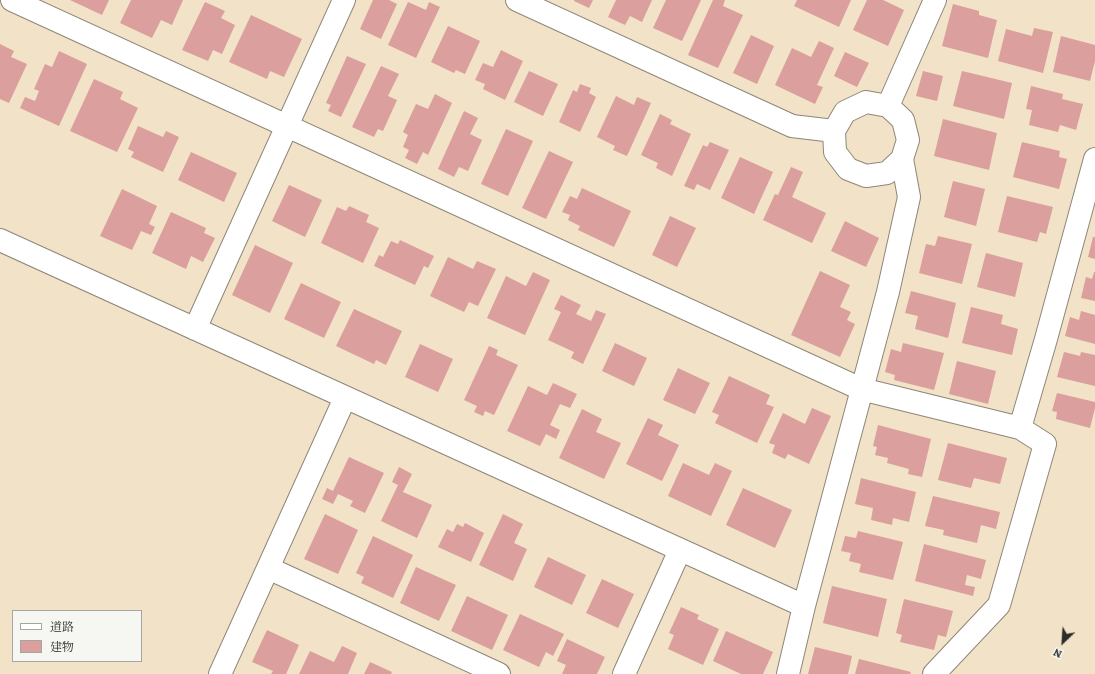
<!DOCTYPE html>
<meta charset="utf-8">
<style>
body{margin:0}
#map{position:relative;width:1095px;height:674px;overflow:hidden;background:#f2e2c7;font-family:Alegreya,"Noto Serif JP",serif}
canvas{display:block}
.legend{position:absolute;left:12px;top:610px;width:130px;height:52px;box-sizing:border-box;background:#f6f6f2;border:1px solid #a5a5a2;margin:0;padding:5px 7px;list-style:none;font-size:12px;color:#2b2b2b}
.legend li{display:flex;align-items:center;gap:8px;height:20px}
.legend b{width:20px;border:1px solid #a5a5a2}
.north{position:absolute;left:1043px;top:622px;width:40px;height:40px;-webkit-text-stroke:3px #f6f6f2;paint-order:stroke;rotate:205deg;font-size:11px;font-weight:700;line-height:16px;text-align:center;color:#2b2b2b}
.north::after{content:'';display:block;margin:auto;width:14px;height:18px;background:#2b2b2b;clip-path:polygon(50% 0,100% 100%,50% 72%,0 100%)}
</style>
<div id="map">
<canvas width="1095" height="674"></canvas>
<ul class="legend">
<li><b style="height:5px;background:#fff"></b>道路</li>
<li><b style="height:11px;background:#db9f9d"></b>建物</li>
</ul>
<div class="north">N</div>
</div>
<script>
const ctx = document.querySelector('canvas').getContext('2d');
ctx.lineJoin = 'round';
function fillPath(path, color) { ctx.fillStyle = color; ctx.fill(path, 'evenodd'); }
const poly = rows => new Path2D(rows.map(r => 'M' + r).join(''));
function stroke(path, color, width, dash) { ctx.strokeStyle = color; ctx.lineWidth = width; ctx.lineCap = dash ? 'butt' : 'round'; ctx.setLineDash(dash || []); ctx.stroke(path); }
fillPath(poly([
 [70,0,109,0,102,15],
 [131,0,183,0,172,25,161,20,152,38,120,23],
 [373,0,389,0,397,4,381,39,360,29],
 [574,0,593,0,589,8,574,1],
 [616,0,652,0,642,22,630,16,625,25,608,17],
 [666,0,701,0,682,41,653,28],
 [713,0,725,0,723,6,743,15,718,68,688,55],
 [797,0,851,0,839,27,794,6],
 [867,0,883,0,904,10,888,46,853,30],
 [205,2,225,11,221,18,235,25,222,54,213,50,208,61,182,50],
 [408,2,426,10,429,2,440,7,416,58,388,45],
 [953,4,979,11,979,15,997,20,988,58,942,46],
 [251,15,302,39,284,77,270,71,267,79,229,62],
 [448,26,480,41,465,74,456,70,454,73,431,62],
 [1034,28,1053,32,1043,73,998,61,1006,29,1032,36],
 [751,35,774,46,757,84,733,73],
 [1061,36,1095,45,1095,61,1090,81,1053,72],
 [819,41,834,48,817,85,823,87,815,104,775,85,792,48,811,57],
 [0,44,14,51,11,57,27,64,9,103,0,99],
 [501,50,523,61,505,100,483,89,485,84,475,80,483,63,493,67],
 [59,51,87,64,59,126,20,108,25,97,35,101,39,91,34,89,45,64,52,67],
 [845,52,869,63,857,87,834,76],
 [347,56,366,64,341,117,328,111,331,105,326,103],
 [381,66,399,74,388,96,397,100,383,131,378,129,374,137,352,127],
 [529,71,558,84,543,116,514,102],
 [923,71,943,76,937,101,916,96],
 [962,71,1012,83,1004,119,953,106],
 [94,79,123,92,120,99,138,108,117,152,70,131],
 [580,84,591,88,589,93,596,97,580,132,559,122,573,90,577,92],
 [1031,86,1063,94,1062,99,1083,104,1076,130,1060,125,1058,132,1029,125,1032,110,1026,109],
 [435,94,452,103,428,155,423,152,417,164,405,158,409,150,403,147,408,135,403,132,416,104,428,109],
 [616,96,634,105,637,97,651,103,627,156,613,150,615,146,597,137],
 [464,111,478,118,470,134,482,140,468,171,459,167,454,177,438,169],
 [660,114,672,120,670,124,691,134,672,176,656,168,658,163,641,155],
 [943,119,997,133,989,170,934,156],
 [138,126,163,137,166,131,179,137,163,172,131,157,134,152,128,149],
 [506,129,533,141,508,196,481,184],
 [710,142,729,150,710,190,697,184,694,190,684,186,703,145,707,147],
 [1022,142,1060,151,1059,157,1067,159,1059,189,1013,177],
 [549,151,573,162,546,219,522,208],
 [191,152,237,173,224,202,178,180],
 [740,157,773,172,754,214,721,198],
 [791,167,803,172,792,197,826,213,812,243,763,220,775,194,778,195],
 [953,181,985,189,976,226,944,217],
 [289,185,322,200,305,237,272,221],
 [582,188,631,211,614,247,578,230,580,226,568,220,570,215,562,212,570,196,577,199],
 [122,189,157,206,149,224,155,227,151,235,141,231,132,250,100,236],
 [1007,196,1053,207,1046,234,1040,232,1037,242,998,232],
 [349,206,369,215,366,222,379,228,363,263,321,243,337,207,346,211],
 [171,212,206,228,204,233,215,238,203,262,191,256,186,269,152,253],
 [670,216,696,228,677,267,652,255],
 [845,221,879,238,866,267,831,251],
 [938,236,972,244,962,284,919,273,926,244,935,246],
 [1093,237,1095,237,1095,259,1088,257],
 [400,240,434,256,428,268,424,266,415,285,374,266,379,255,383,257,391,241,398,244],
 [255,245,293,263,270,313,232,295],
 [986,253,1023,263,1015,297,977,287],
 [448,257,473,269,477,261,496,269,478,306,469,302,464,312,430,296],
 [820,271,850,285,840,307,851,312,847,320,855,324,840,357,791,335],
 [533,272,550,280,525,335,487,318,506,276,526,286],
 [1094,272,1095,272,1095,301,1081,298,1086,277,1092,279],
 [301,283,341,302,324,338,284,319],
 [911,291,956,303,948,338,915,329,918,316,905,313],
 [561,295,581,305,576,314,591,321,596,310,606,314,583,364,571,358,574,352,548,340,561,312,554,309],
 [971,307,1003,315,1001,324,1018,329,1012,355,962,343],
 [354,309,402,331,386,365,376,360,374,364,336,346],
 [1081,311,1095,315,1095,344,1065,336,1070,317,1079,320],
 [615,343,647,358,634,386,602,371],
 [903,343,944,353,934,390,894,380,895,375,885,372,891,349,901,352],
 [420,344,453,359,438,392,405,377],
 [489,346,498,350,496,355,518,365,494,415,485,411,483,416,474,412,477,406,464,400],
 [1064,352,1080,356,1081,352,1095,355,1095,386,1057,377],
 [957,361,996,371,988,404,949,394],
 [678,368,710,383,695,414,663,400],
 [729,376,770,395,766,404,774,407,757,443,715,423,719,415,712,412],
 [553,383,577,394,570,408,560,404,550,425,560,430,556,439,546,434,540,446,507,431,528,386,547,395],
 [1057,393,1095,402,1095,408,1090,428,1056,419,1057,412,1052,411],
 [812,408,831,416,809,464,788,454,785,459,772,453,775,445,769,443,783,413,805,424],
 [582,409,602,419,596,432,621,443,604,479,559,458],
 [648,418,663,425,658,435,679,445,662,481,626,464],
 [878,425,931,439,922,477,908,474,909,469,887,463,888,458,875,455,877,447,873,446],
 [948,443,1007,458,1000,484,974,478,971,488,938,480],
 [349,457,384,473,365,513,350,506,353,501,338,494,333,504,322,499,327,488,333,491],
 [683,463,709,475,715,463,732,471,711,516,668,496],
 [399,467,412,474,403,492,432,505,417,538,381,521,398,485,392,482],
 [861,478,916,492,909,522,893,518,892,525,871,520,873,508,855,504],
 [743,488,792,510,775,548,726,525],
 [933,496,1000,512,996,529,981,525,977,543,943,535,944,530,925,526],
 [325,514,358,530,338,574,304,559],
 [503,514,523,524,514,543,527,549,513,581,479,565],
 [465,523,484,533,471,562,438,547,447,529,453,532,457,524,463,527],
 [858,531,903,542,893,580,859,572,861,564,849,561,851,553,841,551,845,536,856,538],
 [373,536,413,555,393,598,361,583,364,577,356,573],
 [924,544,986,560,981,579,967,575,965,585,975,587,973,596,915,581],
 [548,557,586,575,572,605,534,587],
 [416,567,456,585,439,621,400,603],
 [602,579,634,594,618,628,586,613],
 [832,586,887,599,878,637,823,623],
 [467,596,508,615,492,650,451,631],
 [904,599,953,611,946,637,938,635,934,650,900,642,902,635,896,633],
 [681,607,699,615,697,619,719,629,703,665,668,649,674,635,669,633],
 [520,614,564,634,553,656,546,652,539,667,503,650],
 [267,630,299,645,286,674,271,674,273,671,252,662],
 [726,631,773,652,763,674,741,674,713,661],
 [567,639,605,657,597,674,562,674,566,665,557,661],
 [342,646,357,653,348,674,299,674,310,651,334,662],
 [815,647,852,656,848,674,808,674],
 [859,659,911,672,910,674,855,674],
 [370,662,392,672,391,674,364,674]
]), '#db9f9d');
const street = poly([
 [12,0,861,389,1020,428,1046,339,1095,159],
 [517,0,792,126,834,131],
 [888,106,935,0],
 [0,240,804,606],
 [195,329,344,0],
 [268,568,499,674],
 [220,674,345,398],
 [624,674,680,550],
 [788,674,804,606,888,292,909,197,902,159,908,140,903,120,888,106,866,102,845,112,834,131,835,152,848,169,866,176,887,173,902,159],
 [934,674,999,605,1045,444,1020,428]
]);
stroke(street, '#8e8679', 24);
stroke(street, '#fff', 22);
</script>
